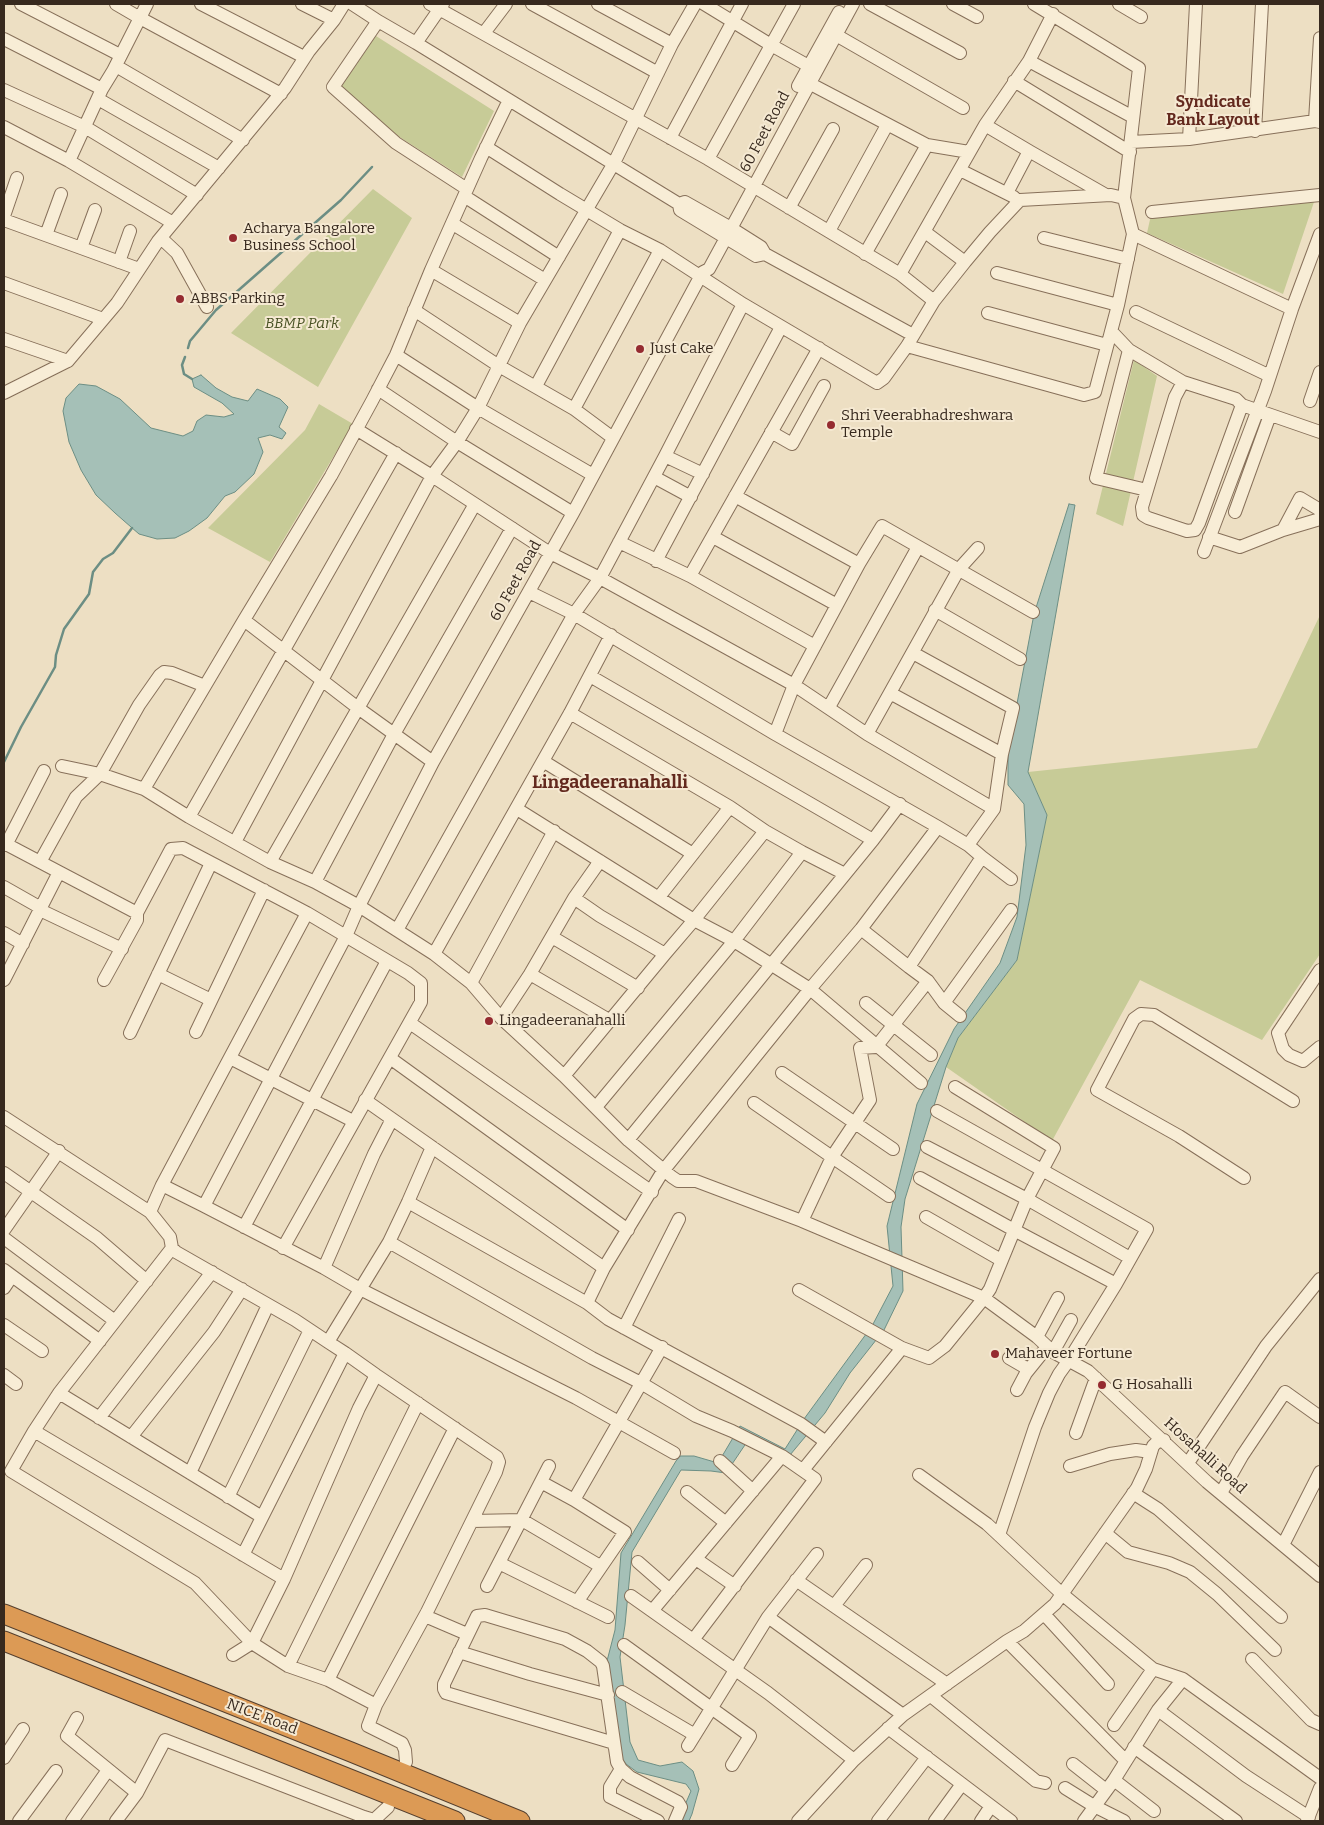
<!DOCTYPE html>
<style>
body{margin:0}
#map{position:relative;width:1324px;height:1825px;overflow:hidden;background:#eddfc3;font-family:Bitter,serif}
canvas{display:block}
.frame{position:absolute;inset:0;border:5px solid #37291e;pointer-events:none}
</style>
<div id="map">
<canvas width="1324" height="1825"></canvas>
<div class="frame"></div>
</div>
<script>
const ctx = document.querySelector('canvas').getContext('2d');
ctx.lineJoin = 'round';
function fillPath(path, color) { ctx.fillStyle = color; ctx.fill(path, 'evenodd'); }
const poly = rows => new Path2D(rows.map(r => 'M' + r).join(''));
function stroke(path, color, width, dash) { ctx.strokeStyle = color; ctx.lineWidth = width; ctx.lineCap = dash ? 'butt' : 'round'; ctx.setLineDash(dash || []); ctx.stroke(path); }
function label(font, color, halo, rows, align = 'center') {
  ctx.font = font + ' Bitter,serif'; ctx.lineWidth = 4; ctx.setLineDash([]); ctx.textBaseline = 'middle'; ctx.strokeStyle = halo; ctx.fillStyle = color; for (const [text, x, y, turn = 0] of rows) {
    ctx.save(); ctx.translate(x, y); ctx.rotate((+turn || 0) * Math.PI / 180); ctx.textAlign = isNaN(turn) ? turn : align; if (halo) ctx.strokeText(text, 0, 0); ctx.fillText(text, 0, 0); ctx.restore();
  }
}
fillPath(poly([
 [376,36,494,111,462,177,398,136,341,87],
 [373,189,412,218,318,387,231,333],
 [1314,202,1283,294,1147,233,1151,215],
 [1134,360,1157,376,1123,526,1096,514],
 [319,404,353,424,270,562,208,528,305,430],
 [1320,615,1320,954,1262,1040,1140,980,1052,1141,946,1067,958,1038,1017,960,1047,815,1028,772,1257,748]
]), '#c7cb97');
const water = poly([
 [201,375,216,388,232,397,248,401,257,389,280,399,288,407,279,427,286,433,282,439,270,435,258,438,263,452,254,474,235,492,225,496,207,518,189,531,175,538,157,539,139,534,115,513,96,495,81,470,69,442,63,411,66,398,79,384,96,386,120,399,151,428,183,436,193,431,197,421,206,415,224,417,234,414,222,403,194,387,192,379,201,375],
 [1069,504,1075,505,1028,772,1047,815,1017,960,958,1038,946,1067,905,1199,901,1227,903,1291,884,1330,850,1373,825,1413,790,1455,751,1436,726,1473,711,1471,681,1470,632,1552,625,1625,620,1657,630,1742,638,1760,660,1766,682,1762,693,1771,699,1789,692,1814,689,1821,678,1821,691,1791,686,1784,637,1772,626,1764,620,1756,607,1661,615,1630,621,1553,676,1461,680,1456,694,1456,718,1463,740,1426,785,1449,804,1419,872,1326,893,1286,887,1226,917,1104,954,1029,1000,963,1017,917,1026,845,1024,804,1008,785,1008,751,1034,614,1069,504]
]);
fillPath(water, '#a5c0b7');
stroke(water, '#6c8e84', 1);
stroke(poly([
 [188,348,190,341,216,310,341,200,372,167],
 [185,357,182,365,184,374,192,379],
 [4,762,21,727,55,667,56,655,64,629,89,594,93,572,103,559,113,553,132,528]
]), '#6c8e84', 2.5);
const minor = poly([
 [21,4,120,55],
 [116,4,140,18,281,94],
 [201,4,304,57],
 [302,4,334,20],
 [352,4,378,21,416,43],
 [430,4,708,159,900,274,934,301],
 [443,4,416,43,679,204],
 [532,4,658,73],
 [598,4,672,44],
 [704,4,771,45,814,69],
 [870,4,960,53],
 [953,4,977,17],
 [1119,4,1141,17],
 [1196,4,1189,139,1315,121,1320,122],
 [378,21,333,87,396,143,467,189],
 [484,33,506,4],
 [836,35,963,108],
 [4,39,102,89],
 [1029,61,1133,117],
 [116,66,243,140],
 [803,80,927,145,969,152],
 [1014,81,1130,152],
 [798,86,839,12],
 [4,90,85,127,197,195],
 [98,99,219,168],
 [1315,121,1320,38],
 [985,125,1029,151,1007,193],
 [4,127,69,161,102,89,113,71,147,4],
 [1255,131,1262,4],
 [670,138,742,4],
 [1131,142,1189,139],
 [486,147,560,194,620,230,660,250,743,304,877,383,884,378,907,346,934,301,965,262,990,232,1020,200,1111,195,1124,198],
 [1029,151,1106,195],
 [708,159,794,4],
 [69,161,173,223],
 [960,170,1014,197],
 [464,196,559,257],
 [789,208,833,129],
 [1152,212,1320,195],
 [4,216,17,178],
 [4,220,139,269],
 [453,224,545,280],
 [829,231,887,125],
 [925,232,965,262],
 [1133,234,1292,309],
 [46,235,61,194],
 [161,238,177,253,207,307],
 [1044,238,1128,259],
 [81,248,95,210],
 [765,254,756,256,680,210,679,204,685,202,731,228,761,247,765,254,913,335],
 [865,254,927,145],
 [119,262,130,231],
 [431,270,520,323],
 [997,273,1118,305],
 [900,274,985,125,1029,61,1053,14],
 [4,283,103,319],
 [414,310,499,366,574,409,613,438],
 [1136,312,1270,376],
 [988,313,1107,345],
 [1111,331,1129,350,1096,478,1147,490],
 [4,339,68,361],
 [907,346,1084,395,1095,392,1118,305,1133,234,1124,198,1139,68,1034,4],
 [1129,350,1183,382],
 [396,355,478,408,593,475],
 [536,386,620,230],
 [378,389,457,442,573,513],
 [4,393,68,361,117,303,158,241,285,88,309,51,334,20,344,4],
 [1310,401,1320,372],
 [1242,405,1236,399,1183,382,1175,397,1142,507,1143,515,1148,518,1187,531,1195,530,1199,523,1242,405,1320,432],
 [574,409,660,250],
 [356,429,432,476,550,553,600,578,794,685,867,734,994,809],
 [771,432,792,444,824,386],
 [665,456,703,474],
 [654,477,691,497],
 [735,496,859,564],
 [1235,512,1270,415],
 [1283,530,1300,498,1320,510],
 [713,537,837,605],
 [1209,537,1240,547,1283,530,1320,519],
 [619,542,690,576,815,646],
 [1204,552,1265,391,1292,309,1320,234],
 [656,561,781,327],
 [690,576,819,348],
 [529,592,574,614,775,734],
 [935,610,1020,659],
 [244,620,358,708,433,762],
 [913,653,1013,708,1002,754,994,809,968,845],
 [590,676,873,840],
 [890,693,1002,754],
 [829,707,918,547],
 [570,713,730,807,765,831,802,852,845,874],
 [867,734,959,569,978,548],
 [543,761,693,854],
 [62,766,100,774,144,789,189,817,270,862,315,882,359,906,434,954,471,983,501,1018,564,1076,628,1140,672,1177,678,1181,696,1181,802,1221,984,1298,1037,1337,1053,1352,1088,1371,1207,1482,1320,1576],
 [144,789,244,620,331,476,372,401,396,355,431,270,481,158,509,100],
 [517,809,694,920,734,941,810,989,921,1083],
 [189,817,396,453],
 [235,842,432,476,457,442,478,408,520,323,614,163,672,44,695,4],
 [4,843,59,872,4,980],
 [6,845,44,771],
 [982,857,1011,879],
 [40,862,76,797,100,774,139,705,160,675,164,672,172,673,205,686],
 [270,862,475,504],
 [59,872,137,913],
 [315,882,394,734,512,528],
 [4,887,41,908],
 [659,897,730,807],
 [574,898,600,916,665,954],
 [40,910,122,949],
 [861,929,909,967,982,857,968,845,938,827,775,734,794,685,859,564,882,526,1033,612],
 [397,930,574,614,600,578,665,456,743,304],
 [4,933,23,944],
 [552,937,638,988],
 [434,954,570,713,611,635],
 [909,967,928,981,944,1003,960,1016],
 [1320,970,1278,1033,1283,1049,1289,1055,1303,1061,1320,1047],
 [158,974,211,1000],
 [530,974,609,1020],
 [104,980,137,920,137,913,171,849,183,848,307,913,408,973,421,983,421,1002,283,1248],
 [471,983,554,831],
 [866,1003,931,1055],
 [944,1003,1011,910],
 [501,1018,530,974,574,898,600,861],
 [410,1023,652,1192],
 [196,1032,264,890],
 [130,1033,211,863],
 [230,1058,353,1121],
 [390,1058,628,1230],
 [782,1073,893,1149],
 [564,1076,665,954,694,920,765,831],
 [365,1100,604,1268],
 [754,1103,832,1157,802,1221],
 [596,1107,734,941,802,852],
 [937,1111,1147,1229,1116,1284,1069,1360,1059,1374,1049,1393,1035,1427,999,1535],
 [4,1117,150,1212,170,1237,172,1248],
 [628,1140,873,840,900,804],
 [927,1147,1027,1199,1130,1258],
 [4,1173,97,1238,147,1281],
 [920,1178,1014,1230,1116,1284],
 [1244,1178,1179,1136,1097,1090,1134,1019,1141,1014,1154,1015,1293,1101],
 [889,1196,832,1157,870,1100,860,1048,876,1047,928,981],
 [408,1202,587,1303,608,1319,801,1424,826,1442],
 [204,1206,162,1185,307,913],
 [150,1212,162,1185],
 [926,1217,1001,1260],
 [244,1227,387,961],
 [4,1230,59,1151],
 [4,1238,115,1321],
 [389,1242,592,1358,641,1383,696,1416,732,1431,782,1456],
 [324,1268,374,1154,392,1119],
 [4,1270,100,1341],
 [4,1288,12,1276],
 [799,1290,902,1348,929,1358,945,1346,984,1298,990,1289,1027,1199,1054,1148,955,1087],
 [587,1303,604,1268,663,1171,810,989,861,929,938,827],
 [4,1325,42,1351],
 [624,1328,679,1219],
 [1037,1337,1058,1298],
 [328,1342,389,1242,408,1202,432,1147],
 [1053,1352,1071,1320],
 [1009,1358,1028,1369],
 [4,1375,16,1384],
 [376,1375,359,1408,284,1579,252,1643,195,1583,11,1471,34,1431,59,1393,172,1248,176,1252,295,1320,328,1342,345,1353,376,1375,382,1379,497,1457,499,1462,496,1472,427,1612,376,1705,368,1726,402,1743,405,1750,406,1762],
 [1017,1390,1026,1373,1047,1347],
 [59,1393,262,1517],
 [99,1418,212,1272],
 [34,1431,284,1579],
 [1076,1433,1096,1378],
 [131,1437,214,1332,242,1289],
 [674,1453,576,1398,360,1289,324,1268,204,1206,346,936,359,906,433,762,573,513,700,277,703,272,709,269,853,4],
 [720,1461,753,1491],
 [1188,1463,1266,1346,1320,1279],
 [1070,1466,1110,1454,1136,1450,1151,1452],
 [803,1470,902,1348],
 [190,1473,268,1305],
 [919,1475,987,1524,1062,1594,1153,1669,1183,1679],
 [541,1482,574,1500,625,1532,577,1602],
 [687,1492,726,1523],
 [1133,1493,1158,1509,1281,1617],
 [1221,1493,1242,1456,1285,1392,1320,1417],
 [228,1497,310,1330],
 [574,1500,662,1347],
 [472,1521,522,1520,600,1566],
 [1105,1533,1128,1552,1169,1563,1190,1572,1217,1594,1275,1650],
 [1283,1545,1320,1472],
 [243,1555,345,1353],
 [696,1559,735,1586],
 [638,1562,670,1590],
 [499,1563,608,1617],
 [796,1580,947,1684],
 [487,1586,549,1466],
 [631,1596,768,1693,854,1760,798,1821],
 [834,1606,866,1565],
 [652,1611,782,1456,815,1479,693,1640],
 [1044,1614,1108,1684],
 [425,1616,467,1634],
 [768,1617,903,1715],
 [1007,1641,1125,1760],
 [624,1645,750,1736,732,1765],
 [459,1652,530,1674,608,1695],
 [233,1655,252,1643,288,1666,328,1680,376,1705],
 [1252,1659,1311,1720,1320,1724],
 [288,1666,418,1403],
 [328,1680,455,1428],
 [622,1692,695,1735],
 [931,1696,1036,1781,1045,1783],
 [1158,1710,1246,1776,1309,1817],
 [77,1718,67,1736,137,1793],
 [1114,1725,1153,1669],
 [888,1728,1011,1821],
 [614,1743,446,1693,444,1689,444,1684,477,1616,485,1615,565,1639,587,1651,601,1662,603,1666,617,1762,621,1769,630,1777,678,1802,681,1807,675,1821],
 [688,1746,768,1617,817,1554],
 [1134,1747,1236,1821],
 [4,1758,23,1729],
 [854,1760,903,1715,1007,1641,1024,1631,1055,1604,1137,1488,1146,1469,1153,1446,1157,1442,1164,1440],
 [1073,1764,1106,1790],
 [621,1769,610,1787,610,1797,658,1821],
 [1114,1780,1154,1811],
 [1065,1788,1094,1806,1124,1821],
 [19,1821,56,1771],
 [72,1821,108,1770],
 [116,1821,137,1793,165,1740,364,1817,374,1820,388,1807],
 [878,1821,927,1757],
 [935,1821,962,1784],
 [981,1821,991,1806],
 [1084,1821,1114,1780,1158,1710,1183,1679,1320,1778],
 [1307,1821,1320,1788]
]);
const highway = poly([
 [4,1614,351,1752,520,1821],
 [4,1641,455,1821]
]);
stroke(minor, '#87705a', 14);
stroke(highway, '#553f2e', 21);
stroke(minor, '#f8edd6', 12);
stroke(highway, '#dc9a55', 19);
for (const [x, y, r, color] of [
 [233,238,5,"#952b30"],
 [180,299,5,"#952b30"],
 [640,349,5,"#952b30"],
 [831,425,5,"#952b30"],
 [489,1021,5,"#952b30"],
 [995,1354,5,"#952b30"],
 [1102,1385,5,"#952b30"]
]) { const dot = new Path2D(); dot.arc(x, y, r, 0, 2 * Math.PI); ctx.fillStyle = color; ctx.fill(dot); stroke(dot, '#f5e9d2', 2); }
label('15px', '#37291e', '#f5e9d2', [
 ["60 Feet Road",765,132,-62],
 ["60 Feet Road",516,581,-61],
 ["Hosahalli Road",1205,1456,42],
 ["NICE Road",262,1717,21]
]);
label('15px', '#37291e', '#f5e9d2', [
 ["Acharya Bangalore",243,229],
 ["Business School",243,246],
 ["ABBS Parking",190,299],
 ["Just Cake",650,349],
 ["Shri Veerabhadreshwara",841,416],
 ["Temple",841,433],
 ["Lingadeeranahalli",499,1021],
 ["Mahaveer Fortune",1005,1354],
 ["G Hosahalli",1112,1385]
], 'left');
label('italic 15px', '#4a5325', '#f5e9d2', [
 ["BBMP Park",302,324]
]);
label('bold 16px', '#63291e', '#f5e9d2', [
 ["Syndicate",1213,103],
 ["Bank Layout",1213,121]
]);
label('bold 18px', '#63291e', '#f5e9d2', [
 ["Lingadeeranahalli",610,783]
]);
</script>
